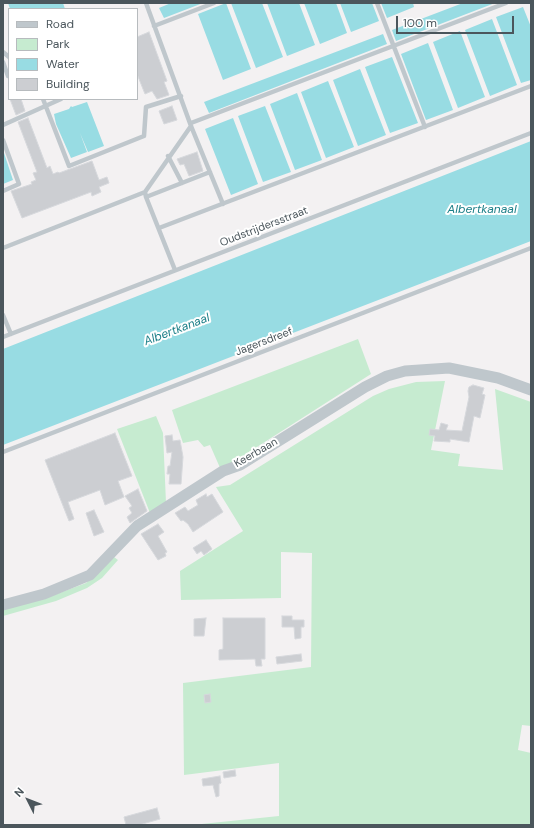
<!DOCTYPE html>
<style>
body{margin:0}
#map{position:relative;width:534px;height:828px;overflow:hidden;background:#f3f1f2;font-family:"DM Sans",sans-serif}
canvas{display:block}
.frame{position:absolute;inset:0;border:4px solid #4b565c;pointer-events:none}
.legend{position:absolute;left:8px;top:8px;width:130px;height:92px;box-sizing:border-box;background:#fff;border:1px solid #b7bbbe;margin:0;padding:5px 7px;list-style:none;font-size:12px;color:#4b565c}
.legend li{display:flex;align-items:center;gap:8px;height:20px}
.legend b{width:20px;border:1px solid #b7bbbe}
.north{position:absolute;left:8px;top:780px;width:40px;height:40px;-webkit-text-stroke:3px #fff;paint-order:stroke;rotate:312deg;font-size:11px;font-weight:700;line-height:16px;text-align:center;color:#4b565c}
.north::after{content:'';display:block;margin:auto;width:14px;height:18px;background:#4b565c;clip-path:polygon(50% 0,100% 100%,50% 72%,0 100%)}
.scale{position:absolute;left:396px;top:16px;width:118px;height:18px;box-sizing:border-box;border:2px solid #4b565c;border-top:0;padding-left:5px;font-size:12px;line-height:14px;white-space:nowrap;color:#4b565c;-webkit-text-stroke:3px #fff;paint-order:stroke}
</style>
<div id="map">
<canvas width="534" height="828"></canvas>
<div class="frame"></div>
<ul class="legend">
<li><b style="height:5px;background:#bfc7cc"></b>Road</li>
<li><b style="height:11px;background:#c6ebd0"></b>Park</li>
<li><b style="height:11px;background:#98dce3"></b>Water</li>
<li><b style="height:11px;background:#ccced2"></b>Building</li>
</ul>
<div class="north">N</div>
<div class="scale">100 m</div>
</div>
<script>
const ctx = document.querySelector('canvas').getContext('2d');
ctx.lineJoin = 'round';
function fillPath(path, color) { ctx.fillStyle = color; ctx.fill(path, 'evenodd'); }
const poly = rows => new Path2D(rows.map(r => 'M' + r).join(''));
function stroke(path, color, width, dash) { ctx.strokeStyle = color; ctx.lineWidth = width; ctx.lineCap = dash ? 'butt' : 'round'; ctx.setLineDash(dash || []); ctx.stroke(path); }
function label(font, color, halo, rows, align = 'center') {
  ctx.font = font + ' "DM Sans",sans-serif'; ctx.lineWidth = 4; ctx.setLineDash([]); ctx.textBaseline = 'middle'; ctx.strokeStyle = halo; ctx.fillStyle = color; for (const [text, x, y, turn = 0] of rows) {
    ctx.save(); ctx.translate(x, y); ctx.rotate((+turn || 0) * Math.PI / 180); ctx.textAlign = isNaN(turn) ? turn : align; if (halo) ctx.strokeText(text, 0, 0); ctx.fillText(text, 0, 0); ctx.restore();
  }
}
fillPath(poly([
 [358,339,371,374,221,470,210,445,204,447,198,440,183,443,172,410],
 [445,381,431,450,460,454,458,466,503,470,495,389,531,402,531,726,522,725,518,750,531,753,531,825,192,825,279,816,279,763,184,775,183,683,311,667,312,553,281,552,281,598,181,600,180,571,243,531,216,487,230,485,373,396,389,389,416,382],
 [156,416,163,433,166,503,150,513,117,429],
 [114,557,118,560,102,578,87,588,56,601,3,616,3,610,54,595,86,583]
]), '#c6ebd0');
fillPath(poly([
 [8,3,63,3,65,9,10,9],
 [171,3,203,3,164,18,159,8],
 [226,3,251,69,223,80,198,14],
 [231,3,262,3,283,57,256,68],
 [267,3,299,3,315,45,287,56],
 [304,3,336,3,347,33,320,44],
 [340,3,372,3,379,21,351,32],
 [381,3,413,3,414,7,387,18],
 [463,3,495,3,396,41,392,30],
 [523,7,531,27,531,80,521,83,496,17],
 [492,19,517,85,490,96,465,30],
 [460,31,485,97,458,108,433,42],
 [383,34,387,44,209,113,204,102],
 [428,43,453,110,426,120,401,54],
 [392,57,418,123,390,133,365,67],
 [360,69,386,135,358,146,333,80],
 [328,81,354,147,326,158,301,92],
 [297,93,322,160,295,170,270,104],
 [87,102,104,146,88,152,80,133,87,152,71,158,56,124,54,114,69,109,71,106,72,107],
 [265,106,291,172,263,182,238,116],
 [233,118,258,184,231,195,205,129],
 [531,141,531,241,3,445,3,349],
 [3,150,13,180,3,184]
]), '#98dce3');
const building = poly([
 [149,32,167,81,164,82,169,95,157,99,152,91,145,94,137,74,137,37,149,32],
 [10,99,21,99,25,111,16,115,10,99],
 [172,106,177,120,164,124,159,111,172,106],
 [28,118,47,168,50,166,53,174,58,172,59,173,92,161,99,180,107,177,109,183,99,187,101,192,92,196,91,192,22,218,11,191,32,184,31,182,36,180,33,173,37,172,18,122,28,118],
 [197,152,203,171,189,176,184,164,180,165,177,159,197,152],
 [473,385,484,388,482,394,485,395,480,418,474,416,469,442,450,439,450,442,434,441,435,436,429,435,430,429,439,430,441,423,448,425,446,430,462,431,469,397,468,391,469,387,473,385],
 [115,433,132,476,118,481,124,497,105,505,100,490,68,502,74,519,69,521,45,460,115,433],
 [172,435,173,441,180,440,183,457,181,484,169,484,170,474,167,474,168,466,170,466,172,452,167,453,165,436,172,435],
 [138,489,147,511,130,523,127,517,132,513,129,508,132,506,125,496,138,489],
 [206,494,207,497,212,494,223,512,193,532,188,524,183,520,181,521,175,513,185,507,188,511,198,505,196,500,206,494],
 [94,510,104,532,94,536,86,513,94,510],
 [158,524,164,532,158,536,167,552,165,553,166,556,158,560,141,534,158,524],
 [206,540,212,549,204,555,201,551,197,554,193,548,206,540],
 [282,616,292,616,292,620,304,620,304,627,301,627,301,638,295,639,294,627,282,627,282,616],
 [206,618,204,636,194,636,194,619,206,618],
 [223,618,265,618,265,659,261,659,262,666,256,666,255,659,219,660,219,650,223,649,223,618],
 [301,654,302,661,277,664,276,657,301,654],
 [210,694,211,702,205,703,204,695,210,694],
 [235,770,236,776,224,778,223,772,235,770],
 [220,776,221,783,219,784,219,796,216,797,213,785,203,786,202,779,220,776],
 [157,808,160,819,139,825,126,825,124,817,157,808]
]);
fillPath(building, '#ccced2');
stroke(building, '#d6d8dc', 1);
stroke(poly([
 [146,3,191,126,223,204],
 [377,3,425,127],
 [154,26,214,3],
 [3,52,9,57],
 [3,62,8,76],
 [43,99,69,166,144,136,146,107,181,96],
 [191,123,506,3],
 [3,125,61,99],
 [3,140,19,184,3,191],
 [168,156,182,183],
 [145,192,191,126],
 [146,197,175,270],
 [159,228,531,86],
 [3,248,145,192,146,197,210,172],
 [3,315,11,334],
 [3,337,531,133],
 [3,452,531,248]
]), '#bfc7cc', 4.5);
stroke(poly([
 [3,605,44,594,90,575,137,526,223,471,240,465,365,387,387,376,405,371,449,368,498,378,531,390]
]), '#bfc7cc', 11);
label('11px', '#4b565c', '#fff', [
 ["Oudstrijdersstraat",264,227,-21],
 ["Jagersdreef",264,342,-21],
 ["Keerbaan",256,453,-30]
]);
label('italic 12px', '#1c7f88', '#fff', [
 ["Albertkanaal",482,210],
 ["Albertkanaal",177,330,-21]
]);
</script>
